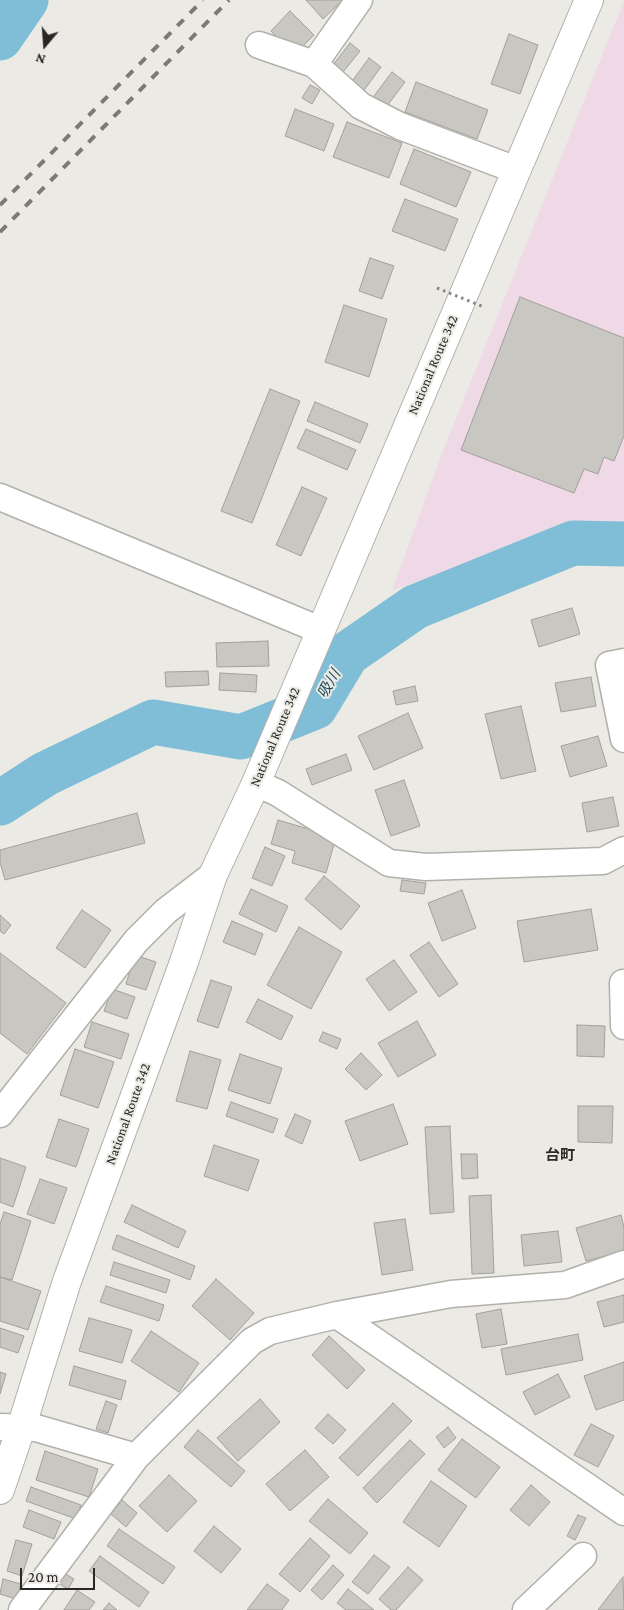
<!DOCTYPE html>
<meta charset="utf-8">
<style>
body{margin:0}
#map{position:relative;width:624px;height:1610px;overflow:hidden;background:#eceae4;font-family:"Crimson Pro",serif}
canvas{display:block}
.north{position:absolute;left:20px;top:20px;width:50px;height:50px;-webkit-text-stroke:4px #eceae4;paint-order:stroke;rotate:198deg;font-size:14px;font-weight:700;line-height:20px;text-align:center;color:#282725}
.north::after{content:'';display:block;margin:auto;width:18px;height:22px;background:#282725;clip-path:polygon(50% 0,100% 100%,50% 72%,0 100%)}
.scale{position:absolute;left:20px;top:1568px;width:75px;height:22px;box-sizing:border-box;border:2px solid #282725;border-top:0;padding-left:6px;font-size:15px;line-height:18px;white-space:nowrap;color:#282725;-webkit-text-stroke:4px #eceae4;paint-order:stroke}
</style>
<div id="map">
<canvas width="624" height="1610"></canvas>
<div class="north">N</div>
<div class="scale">20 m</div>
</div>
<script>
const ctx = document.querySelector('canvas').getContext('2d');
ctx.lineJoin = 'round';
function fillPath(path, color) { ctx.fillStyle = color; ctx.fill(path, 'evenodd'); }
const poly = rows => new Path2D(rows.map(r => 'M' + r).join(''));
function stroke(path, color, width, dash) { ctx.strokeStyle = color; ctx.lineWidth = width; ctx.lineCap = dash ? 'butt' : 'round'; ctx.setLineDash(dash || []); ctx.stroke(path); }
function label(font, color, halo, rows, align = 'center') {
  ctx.font = font + ' "Crimson Pro","Noto Sans JP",serif'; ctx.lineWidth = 4; ctx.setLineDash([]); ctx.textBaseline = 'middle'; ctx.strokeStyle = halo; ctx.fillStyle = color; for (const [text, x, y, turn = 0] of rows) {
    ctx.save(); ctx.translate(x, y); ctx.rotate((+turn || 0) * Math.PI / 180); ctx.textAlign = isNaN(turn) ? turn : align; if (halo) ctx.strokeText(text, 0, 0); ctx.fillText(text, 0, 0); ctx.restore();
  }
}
fillPath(poly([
 [624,1,624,529,589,526,392,590,441,456]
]), '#efd9e6');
stroke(poly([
 [0,38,26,0],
 [0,803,45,774,153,722,241,737,315,707,347,654,415,607,573,543,624,544]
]), '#7fbed6', 45);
const building = poly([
 [306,0,343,0,323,19,306,0],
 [290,11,314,35,294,55,271,31,290,11],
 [509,34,538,45,520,94,491,84,509,34],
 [350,43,360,51,339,77,329,70,350,43],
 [369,58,381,67,362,93,350,84,369,58],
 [392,72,405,82,384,110,371,100,392,72],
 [416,82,488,110,477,139,405,112,416,82],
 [310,85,320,90,312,104,302,98,310,85],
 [295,109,334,124,324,151,285,136,295,109],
 [347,122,402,143,389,178,333,157,347,122],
 [414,149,471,172,456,207,400,184,414,149],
 [405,199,458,219,445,251,392,231,405,199],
 [370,258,394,266,382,299,359,291,370,258],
 [520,297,624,338,624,436,614,461,604,457,598,474,584,469,574,493,461,450,520,297],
 [344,305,387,319,369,377,325,362,344,305],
 [270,389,300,401,252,523,221,511,270,389],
 [315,402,368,424,360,443,307,421,315,402],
 [306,429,356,450,347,470,297,448,306,429],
 [302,487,327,498,301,556,276,545,302,487],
 [572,608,580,634,539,647,531,620,572,608],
 [268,641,269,666,217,667,216,643,268,641],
 [208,671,209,685,166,687,165,672,208,671],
 [220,673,257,675,256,692,219,690,220,673],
 [591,677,596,706,561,712,555,683,591,677],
 [415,686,418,701,396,705,393,691,415,686],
 [521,706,536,771,501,779,485,714,521,706],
 [408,713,423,748,374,770,358,736,408,713],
 [598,736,607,766,570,777,561,746,598,736],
 [346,754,352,770,312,785,306,769,346,754],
 [404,780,420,826,391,836,375,790,404,780],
 [613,797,619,826,587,832,582,803,613,797],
 [137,813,145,843,5,880,0,862,0,850,137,813],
 [278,820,336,837,326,873,292,863,295,851,271,844,278,820],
 [265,847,285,856,272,886,252,878,265,847],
 [324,876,360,906,341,930,305,899,324,876],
 [402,880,426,883,424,894,400,891,402,880],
 [251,889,288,906,276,932,239,914,251,889],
 [462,890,476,928,442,941,428,903,462,890],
 [591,909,598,950,524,962,517,921,591,909],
 [82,910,111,930,85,968,56,948,82,910],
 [0,915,11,925,4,934,0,931,0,915],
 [232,921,263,934,255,955,223,942,232,921],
 [299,927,342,952,311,1009,267,985,299,927],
 [429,942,458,984,439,997,410,955,429,942],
 [0,953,66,1003,27,1054,0,1033,0,953],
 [135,955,156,962,146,990,126,984,135,955],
 [394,960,417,992,389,1011,366,979,394,960],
 [211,980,232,987,218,1028,197,1021,211,980],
 [112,989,135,997,127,1019,104,1011,112,989],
 [258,999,293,1016,281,1040,246,1022,258,999],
 [417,1021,436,1055,398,1077,378,1043,417,1021],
 [92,1022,129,1034,121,1059,84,1047,92,1022],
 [577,1025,605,1026,604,1057,577,1056,577,1025],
 [323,1032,341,1039,337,1049,319,1041,323,1032],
 [75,1049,114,1062,98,1108,60,1095,75,1049],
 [190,1051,221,1060,207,1109,176,1101,190,1051],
 [361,1053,382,1075,366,1090,345,1069,361,1053],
 [240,1054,282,1068,270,1104,228,1090,240,1054],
 [231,1102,278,1119,273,1133,226,1116,231,1102],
 [393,1104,408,1144,360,1161,345,1121,393,1104],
 [578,1106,613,1106,612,1143,578,1142,578,1106],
 [295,1114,311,1121,302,1144,285,1136,295,1114],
 [59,1119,89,1129,76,1167,46,1157,59,1119],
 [450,1126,454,1212,430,1214,425,1127,450,1126],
 [214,1145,259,1160,248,1191,204,1176,214,1145],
 [461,1154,477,1154,478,1178,462,1179,461,1154],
 [0,1158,26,1167,13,1207,0,1202,0,1158],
 [40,1179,67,1188,54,1224,27,1214,40,1179],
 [491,1195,494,1273,472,1274,469,1196,491,1195],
 [132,1205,186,1231,178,1248,124,1222,132,1205],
 [4,1212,31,1221,12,1280,0,1277,0,1224,4,1212],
 [621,1215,624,1227,624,1251,586,1261,576,1228,621,1215],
 [405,1219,413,1270,382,1275,374,1223,405,1219],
 [558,1231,562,1262,524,1266,521,1235,558,1231],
 [117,1235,195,1266,190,1280,112,1249,117,1235],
 [114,1262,170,1280,166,1293,110,1275,114,1262],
 [0,1277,41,1291,28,1330,0,1321,0,1277],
 [216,1279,254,1313,230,1340,192,1306,216,1279],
 [106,1286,164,1305,159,1321,100,1302,106,1286],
 [624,1295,624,1322,604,1327,597,1302,624,1295],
 [501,1309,507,1344,482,1348,476,1314,501,1309],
 [89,1318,132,1330,122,1363,79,1351,89,1318],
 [0,1328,24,1336,18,1353,0,1347,0,1328],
 [151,1331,199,1363,179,1392,131,1361,151,1331],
 [578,1334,583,1360,506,1375,501,1349,578,1334],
 [329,1336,365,1370,347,1389,312,1355,329,1336],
 [624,1362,624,1400,596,1410,584,1376,624,1362],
 [74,1366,126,1381,121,1400,69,1385,74,1366],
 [0,1372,6,1374,0,1394,0,1372],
 [558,1374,570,1397,535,1415,523,1392,558,1374],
 [260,1399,280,1422,238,1461,217,1438,260,1399],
 [106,1401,117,1405,108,1433,96,1429,106,1401],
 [393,1403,412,1421,358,1476,339,1458,393,1403],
 [328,1414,346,1430,333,1444,315,1428,328,1414],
 [591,1424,614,1436,598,1467,574,1455,591,1424],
 [448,1427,456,1438,444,1448,436,1437,448,1427],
 [198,1430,245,1471,231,1487,184,1447,198,1430],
 [462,1439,500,1467,476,1498,438,1470,462,1439],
 [410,1440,425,1454,377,1503,363,1488,410,1440],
 [305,1450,329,1477,290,1511,266,1484,305,1450],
 [45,1451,98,1469,89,1497,36,1480,45,1451],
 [169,1475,197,1501,167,1532,139,1506,169,1475],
 [431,1481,467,1506,439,1547,403,1522,431,1481],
 [531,1485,550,1502,529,1526,510,1510,531,1485],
 [31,1487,81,1505,76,1519,26,1501,31,1487],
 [328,1499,368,1533,350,1554,309,1521,328,1499],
 [122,1500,137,1513,126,1527,111,1514,122,1500],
 [29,1510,61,1522,54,1539,23,1527,29,1510],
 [578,1515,586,1518,575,1540,567,1536,578,1515],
 [214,1526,241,1549,221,1573,194,1551,214,1526],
 [119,1529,175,1567,163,1584,107,1546,119,1529],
 [310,1538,330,1556,300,1592,279,1574,310,1538],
 [16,1540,32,1544,22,1576,7,1571,16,1540],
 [374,1555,390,1567,368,1594,352,1582,374,1555],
 [100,1556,149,1592,139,1607,89,1571,100,1556],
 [333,1565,344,1575,322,1600,311,1590,333,1565],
 [408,1567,423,1580,396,1610,391,1610,379,1599,408,1567],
 [64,1573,74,1579,68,1589,58,1583,64,1573],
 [623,1577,624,1610,598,1610,623,1577],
 [3,1579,21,1584,16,1599,0,1594,3,1579],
 [267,1584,289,1600,282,1610,247,1610,267,1584],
 [348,1589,374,1610,346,1610,337,1603,348,1589],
 [77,1590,95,1602,89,1610,64,1610,77,1590],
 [109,1603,117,1610,103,1610,109,1603]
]);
fillPath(building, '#c8c7c1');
stroke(building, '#a2a09a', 1);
const minor = poly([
 [259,45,314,64,359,0],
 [314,64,361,106,400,126,516,170],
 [0,497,320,630],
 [624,662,609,665,624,739],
 [256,783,278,793,389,863,426,867,603,861,624,850],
 [623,983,624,1026],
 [0,1114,136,941,166,911,213,875],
 [337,1315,624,1512],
 [0,1427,36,1428,136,1457],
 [22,1610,136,1457,252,1341,270,1331,337,1315,451,1294,565,1285,624,1264],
 [526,1610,583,1556]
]);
const highway = poly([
 [0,1490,21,1428,67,1281,184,962,213,875,256,783,589,0]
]);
stroke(minor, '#b2b0aa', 29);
stroke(highway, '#b2b0aa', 30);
stroke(minor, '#fff', 26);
stroke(highway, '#fff', 28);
stroke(poly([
 [0,205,203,0],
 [0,232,229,0]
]), '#7b7a76', 4, [9, 9]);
stroke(poly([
 [437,288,484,307]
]), '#898784', 3, [2.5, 4]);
label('14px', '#282725', '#eceae4', [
 ["National Route 342",433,365,-67],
 ["National Route 342",275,737,-67],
 ["National Route 342",128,1114,-70]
]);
label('italic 15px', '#1a4e5f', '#eceae4', [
 ["吸川",329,684,-59]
]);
label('bold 15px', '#2d2c27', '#eceae4', [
 ["台町",560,1155]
]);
</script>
